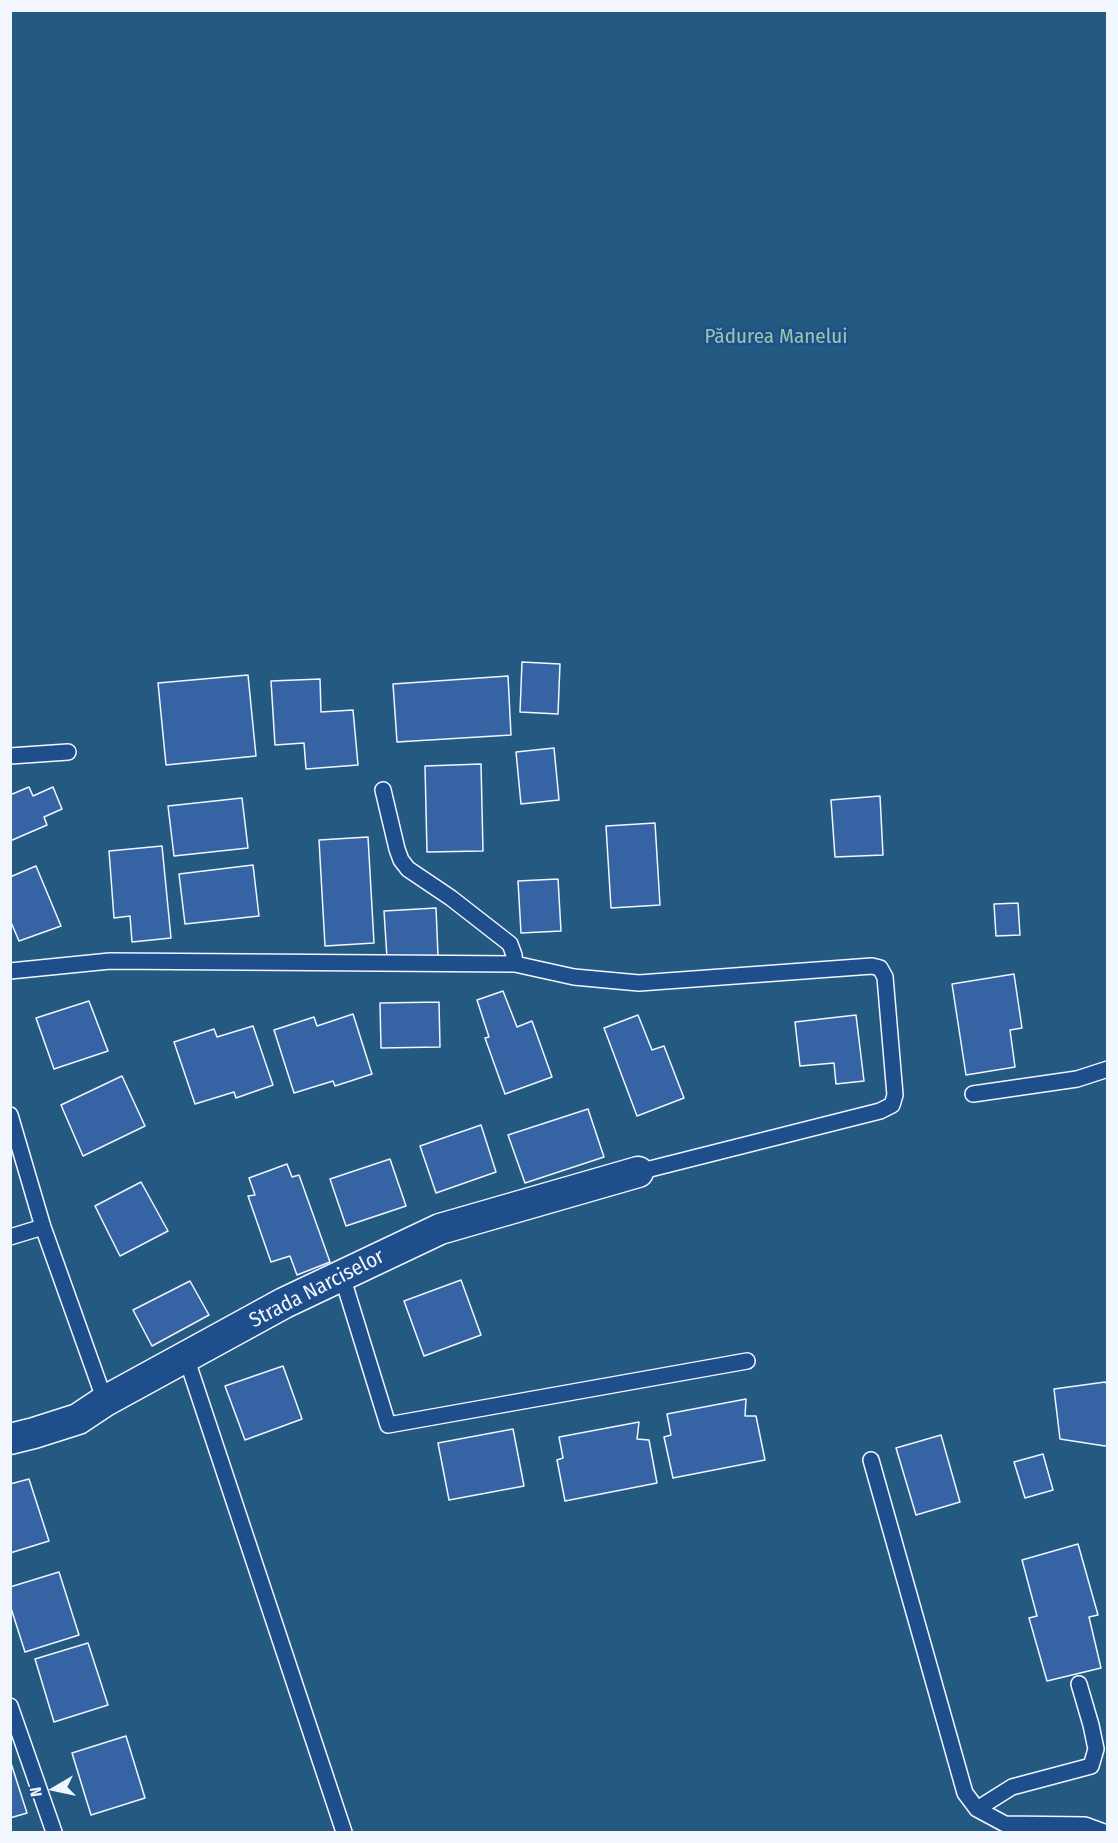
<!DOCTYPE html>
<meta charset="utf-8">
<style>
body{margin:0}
#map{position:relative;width:1118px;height:1843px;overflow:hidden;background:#1f4e8c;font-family:"Fira Sans Condensed",sans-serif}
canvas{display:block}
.frame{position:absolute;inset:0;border:12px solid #f2f6ff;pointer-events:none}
.north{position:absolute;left:24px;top:1759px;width:60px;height:60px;-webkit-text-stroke:4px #1f4e8c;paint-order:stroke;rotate:261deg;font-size:16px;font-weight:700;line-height:24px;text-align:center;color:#f2f6ff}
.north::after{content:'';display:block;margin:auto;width:21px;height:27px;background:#f2f6ff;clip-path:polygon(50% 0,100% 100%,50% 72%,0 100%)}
</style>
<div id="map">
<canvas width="1118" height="1843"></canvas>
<div class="frame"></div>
<div class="north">N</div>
</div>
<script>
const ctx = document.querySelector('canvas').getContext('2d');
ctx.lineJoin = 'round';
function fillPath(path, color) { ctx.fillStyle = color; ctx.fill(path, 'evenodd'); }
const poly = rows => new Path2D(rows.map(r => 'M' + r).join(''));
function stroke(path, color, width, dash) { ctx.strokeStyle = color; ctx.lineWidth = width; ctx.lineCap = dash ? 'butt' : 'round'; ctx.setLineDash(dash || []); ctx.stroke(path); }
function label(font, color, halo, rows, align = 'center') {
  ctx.font = font + ' "Fira Sans Condensed",sans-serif'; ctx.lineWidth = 4.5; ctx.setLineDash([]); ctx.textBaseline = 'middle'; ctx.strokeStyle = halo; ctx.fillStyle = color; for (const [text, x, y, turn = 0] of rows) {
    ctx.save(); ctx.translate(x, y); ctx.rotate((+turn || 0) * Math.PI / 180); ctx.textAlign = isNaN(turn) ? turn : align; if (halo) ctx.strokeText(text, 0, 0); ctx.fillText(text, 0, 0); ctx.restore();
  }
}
const green = poly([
 [11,11,1107,11,1107,1832,11,1832,11,11]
]);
fillPath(green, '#245a82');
stroke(green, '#a8bbd7', 1.5);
const building = poly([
 [522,662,560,664,558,714,520,712,522,662],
 [248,675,256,756,166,765,158,683,248,675],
 [508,676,511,735,397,742,393,684,508,676],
 [320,679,321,712,353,710,358,765,306,769,304,743,275,745,271,681,320,679],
 [554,748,559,800,521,804,516,752,554,748],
 [481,764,483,851,427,852,425,766,481,764],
 [29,787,33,796,53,787,62,809,44,817,47,825,10,841,10,795,29,787],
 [880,796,883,855,835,857,831,800,880,796],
 [242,798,248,848,174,856,168,806,242,798],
 [655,823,660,905,611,908,606,826,655,823],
 [368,837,374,943,325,946,319,840,368,837],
 [162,846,171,938,132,942,130,916,114,918,109,851,162,846],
 [253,865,259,916,185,924,179,874,253,865],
 [36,866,61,926,19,941,10,920,10,877,36,866],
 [558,879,561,931,521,933,518,881,558,879],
 [1018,903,1020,935,996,936,994,904,1018,903],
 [436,908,438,956,387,958,384,911,436,908],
 [1014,974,1022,1028,1010,1030,1015,1067,966,1075,952,984,1014,974],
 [503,991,517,1027,532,1021,552,1077,505,1094,485,1038,489,1037,477,1000,503,991],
 [89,1001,108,1051,54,1069,36,1018,89,1001],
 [439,1002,440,1047,381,1048,380,1003,439,1002],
 [353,1014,372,1074,335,1086,333,1081,294,1093,274,1030,314,1017,317,1026,353,1014],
 [638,1015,652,1050,664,1046,684,1098,637,1116,604,1028,638,1015],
 [856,1015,864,1081,836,1084,834,1063,800,1066,795,1022,856,1015],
 [253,1026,273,1085,236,1098,234,1092,195,1104,174,1042,214,1029,217,1037,253,1026],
 [122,1076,145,1126,83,1156,61,1105,122,1076],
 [588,1109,604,1157,525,1183,508,1135,588,1109],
 [481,1125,496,1172,436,1193,420,1146,481,1125],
 [390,1159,406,1206,346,1226,330,1179,390,1159],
 [287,1164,292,1177,299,1175,330,1262,297,1275,290,1256,271,1262,248,1196,255,1195,249,1178,287,1164],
 [141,1182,168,1231,120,1256,95,1206,141,1182],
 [461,1280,481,1335,424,1356,404,1301,461,1280],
 [190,1281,209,1315,152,1346,133,1310,190,1281],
 [283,1366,302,1419,245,1440,225,1386,283,1366],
 [1105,1382,1108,1385,1108,1445,1105,1446,1060,1439,1054,1389,1105,1382],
 [746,1399,745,1416,756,1416,765,1460,673,1478,664,1437,671,1435,667,1414,746,1399],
 [639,1422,637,1439,649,1440,657,1483,565,1501,557,1460,563,1458,559,1437,639,1422],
 [513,1429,524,1486,449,1500,438,1443,513,1429],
 [941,1435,960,1502,916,1515,896,1448,941,1435],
 [1043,1454,1053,1490,1025,1498,1014,1462,1043,1454],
 [29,1479,49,1541,10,1553,10,1484,29,1479],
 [1078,1544,1098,1615,1089,1617,1101,1668,1047,1681,1029,1618,1037,1616,1022,1560,1078,1544],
 [59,1572,79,1635,25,1652,10,1605,10,1587,59,1572],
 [88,1643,108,1705,54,1722,35,1659,88,1643],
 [126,1736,145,1798,91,1815,72,1753,126,1736],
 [10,1760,27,1813,10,1818,10,1760]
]);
fillPath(building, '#3563a3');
stroke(building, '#f2f6ff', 1.5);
const service = poly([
 [10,756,68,752],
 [383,790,397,849,401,860,408,869,451,898,510,944,514,955,515,964],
 [10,971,110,961,515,964,574,977,639,983,872,966,880,968,885,977,895,1095,892,1105,880,1111,638,1172],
 [973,1094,1077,1079,1108,1069],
 [10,1115,43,1227,105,1401],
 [10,1237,43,1227],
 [342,1276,388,1425,747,1361],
 [186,1357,344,1832],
 [871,1460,965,1793,977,1809,1005,1824,1085,1825,1104,1832],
 [10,1706,54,1832],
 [977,1809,1012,1787,1091,1766,1096,1749,1091,1725,1079,1684]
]);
const minor = poly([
 [10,1439,34,1433,78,1419,105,1401,284,1303,440,1229,638,1172]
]);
stroke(service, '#f2f6ff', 18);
stroke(minor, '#f2f6ff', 33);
stroke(service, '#1f4e8c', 15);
stroke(minor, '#1f4e8c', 30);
label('21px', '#97c8a6', '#1f4e8c', [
 ["Pădurea Manelui",776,337]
]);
label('21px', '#f2f6ff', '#1f4e8c', [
 ["Strada Narciselor",317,1289,-27]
]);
</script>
